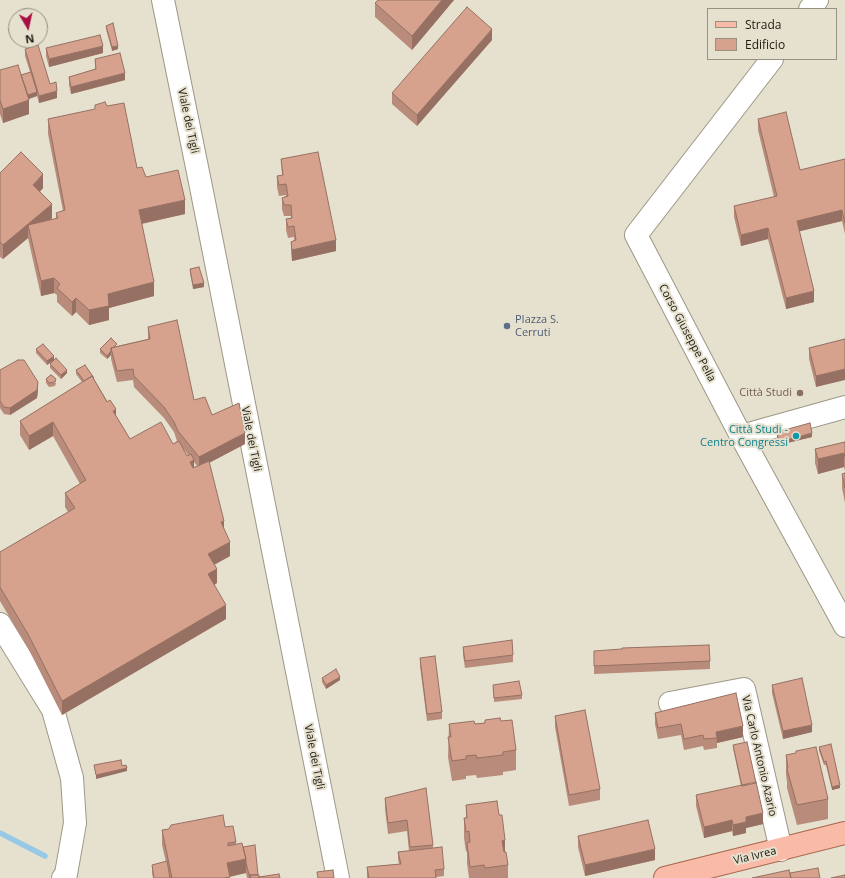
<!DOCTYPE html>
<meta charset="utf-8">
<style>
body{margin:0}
#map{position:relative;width:845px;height:878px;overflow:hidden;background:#e6e0ce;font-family:"Open Sans",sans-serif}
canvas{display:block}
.legend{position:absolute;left:707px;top:8px;width:130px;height:52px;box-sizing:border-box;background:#e6e0ce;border:1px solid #959183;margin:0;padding:5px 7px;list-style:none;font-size:12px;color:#1c1a13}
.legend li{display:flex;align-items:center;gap:8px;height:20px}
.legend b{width:20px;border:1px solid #959183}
.north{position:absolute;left:8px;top:8px;width:40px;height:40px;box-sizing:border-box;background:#e6e0ce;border:1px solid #959183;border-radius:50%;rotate:171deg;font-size:11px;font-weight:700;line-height:16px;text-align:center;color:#1c1a13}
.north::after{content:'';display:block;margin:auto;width:14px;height:18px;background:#a60f44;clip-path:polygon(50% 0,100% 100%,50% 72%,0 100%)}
</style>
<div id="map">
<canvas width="845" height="878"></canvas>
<ul class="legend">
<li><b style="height:5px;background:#f9bba7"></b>Strada</li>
<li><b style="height:11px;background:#d6a28e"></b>Edificio</li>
</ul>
<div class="north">N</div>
</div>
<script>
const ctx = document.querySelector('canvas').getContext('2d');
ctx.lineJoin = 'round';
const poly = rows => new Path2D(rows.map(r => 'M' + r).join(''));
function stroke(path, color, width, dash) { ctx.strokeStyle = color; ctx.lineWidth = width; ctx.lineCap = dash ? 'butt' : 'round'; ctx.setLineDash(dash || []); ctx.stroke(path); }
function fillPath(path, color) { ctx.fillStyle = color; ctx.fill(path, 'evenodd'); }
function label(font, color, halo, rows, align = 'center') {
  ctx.font = font + ' "Open Sans",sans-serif'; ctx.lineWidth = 4; ctx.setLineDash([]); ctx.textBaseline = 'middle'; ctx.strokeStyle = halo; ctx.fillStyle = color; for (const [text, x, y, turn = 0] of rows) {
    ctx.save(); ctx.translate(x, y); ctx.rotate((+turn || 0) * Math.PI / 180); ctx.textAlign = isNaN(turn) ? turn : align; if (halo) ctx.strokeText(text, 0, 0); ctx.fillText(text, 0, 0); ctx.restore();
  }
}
stroke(poly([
 [0,833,45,856]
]), '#96c9e6', 5.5);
const minor = poly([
 [163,0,200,182,338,878],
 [810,9,817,0],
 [772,59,636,235,741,436,845,626],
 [741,436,845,407],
 [0,624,53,710,72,778,75,823,66,874,63,878],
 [670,703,744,689,781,850]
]);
const major = poly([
 [665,878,845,833]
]);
stroke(minor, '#9d9786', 24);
stroke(major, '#a9654d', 24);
stroke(minor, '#fff', 22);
stroke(major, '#f9bba7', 22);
fillPath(poly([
 [454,0,412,50,375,17,375,3],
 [106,26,118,49,112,51,106,29],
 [492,40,417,126,392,104,392,93],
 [46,48,103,53,49,67,46,56],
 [25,49,50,84,57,98,39,103,37,96,29,99,29,114,3,123,0,114,0,70,21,75,30,72,25,56],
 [95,59,125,80,71,94,69,85,69,77,95,69],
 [48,119,137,168,146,177,185,214,142,224,154,296,109,308,109,320,89,325,76,312,72,316,57,302,57,295,54,293,41,296,28,238,3,259,0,257,0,173,43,188,40,192,52,218,50,220,56,219,56,213,63,211,48,134],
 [758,119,800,170,845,159,845,234,842,221,799,231,814,302,786,309,768,239,741,246,734,217,734,206,774,197,758,130],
 [281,159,336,251,292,261,291,253,291,242,294,240,294,237,288,238,286,230,286,219,291,218,291,216,284,216,282,209,282,198,286,196,286,195,279,196,277,187,277,176,282,175],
 [190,269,204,287,193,289,190,273],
 [148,327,194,400,245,444,209,463,230,556,214,565,217,583,214,585,226,619,62,715,29,650,0,601,0,552,68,512,65,507,65,493,80,484,53,436,29,450,20,435,20,421,82,382,76,374,76,370,94,379,130,439,173,444,177,441,174,432,164,418,134,387,133,380,117,382,111,359,111,355,107,359,100,353,100,349,117,346,148,339],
 [183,448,188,455,187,456],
 [194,462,197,466,194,467],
 [845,339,816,387,809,359,809,348],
 [36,349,54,360,67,373,61,379,50,368,50,364,53,361,47,365,36,353],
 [0,370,38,390,37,398,10,415,4,414,0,408],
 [46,379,56,383,55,386,49,387,46,383],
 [777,433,812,437,779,445,777,437],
 [845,442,845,471,844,467,818,474,815,463,815,449],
 [845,473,845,503,842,488,842,474],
 [463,647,513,655,513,662,465,668,463,655],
 [594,651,710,661,710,669,594,674],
 [420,658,442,712,442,719,427,721,420,666],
 [322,678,340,680,326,689,322,682],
 [493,685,522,695,522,699,494,702],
 [772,685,812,732,783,739,772,693],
 [655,713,743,737,717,743,717,748,704,750,703,746,684,750,681,735,658,739,655,724],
 [555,716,600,789,600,800,569,806,555,727],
 [501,721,516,750,516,770,503,772,503,775,477,778,476,775,466,776,466,779,452,781,448,757,449,724,475,724],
 [733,745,763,824,746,828,746,833,733,836,732,831,704,838,696,806,696,795,741,786,733,748],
 [819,747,840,788,832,790,826,765,824,765,819,751],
 [786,755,828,799,828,819,797,825,787,788,787,782,786,775],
 [385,798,433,845,433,848,444,869,444,876,436,877,436,878,367,878,367,867,399,864,398,859,398,852,409,851,407,831,388,834,385,809],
 [466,805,499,815,505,852,508,865,508,878,469,878,467,863,467,851,466,852,464,838,464,818,466,818],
 [225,827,236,842,236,844,243,847,259,877,280,878,247,878,246,873,230,877,230,878,153,878,152,873,152,865,166,862,162,845,162,830],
 [578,836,655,860,585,876,578,847]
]), '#b88b7a');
fillPath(poly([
 [442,0,454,0,412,50,412,36],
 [492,29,492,40,417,126,417,115],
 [103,46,103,53,49,67,49,59],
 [118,46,118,49,112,51,112,47],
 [125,73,125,80,71,94,71,87],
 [57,91,57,98,39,103,39,96],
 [37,92,37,96,25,100,25,96],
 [29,100,29,114,3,123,3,109],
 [43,174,43,188,33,199,33,185],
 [185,200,185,214,139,224,139,210],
 [52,204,52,218,31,236,28,225,28,238,3,259,3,245],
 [842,210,842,221,797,232,797,221],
 [768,228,768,239,741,246,741,235],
 [336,240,336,251,292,261,292,250],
 [54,278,54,293,41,296,41,281],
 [154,282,154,296,109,308,109,320,89,325,89,310,108,294],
 [204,283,204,287,193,289,193,285],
 [814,291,814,302,786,309,786,298],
 [76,298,76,312,72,316,72,302],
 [111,351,111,355,107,359,107,356],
 [54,356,54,360,47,365,47,361],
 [845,369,845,380,816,387,816,376],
 [67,370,67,373,61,379,61,375],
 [38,382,38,390,37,398,10,415,10,408],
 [116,409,116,424,113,411],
 [53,422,53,436,29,450,29,436],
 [245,433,245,444,199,468,199,457],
 [812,433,812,437,779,445,779,442],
 [844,453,844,467,818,474,818,459],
 [194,460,194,474,190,462],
 [224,521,224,535,221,522],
 [230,542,230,556,208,568,208,554],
 [217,569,217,583,208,589,208,574],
 [226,605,226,619,62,715,62,701],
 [340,677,340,680,326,689,326,685],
 [812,725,812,732,783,739,783,731],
 [743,726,743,737,717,743,716,732],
 [127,768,127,771,96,779,96,775],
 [840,785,840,788,832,790,832,787],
 [763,813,763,824,746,828,746,833,733,836,733,825,746,817],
 [732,820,732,831,704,838,704,827],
 [505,840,505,860,502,841],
 [655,849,655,860,585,876,585,865],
 [246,859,246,873,227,877,227,863]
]), '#967163');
const building = poly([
 [378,0,442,0,412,36,375,3,378,0],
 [467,7,492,29,417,115,392,93,467,7],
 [113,23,118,46,112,47,106,26,113,23],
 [100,35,103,46,49,59,46,48,100,35],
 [38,45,50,84,56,82,57,91,39,96,25,49,38,45],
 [120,53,125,73,71,87,69,77,96,69,95,59,120,53],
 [18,65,29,100,3,109,0,100,0,70,18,65],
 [31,72,37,92,28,95,21,75,31,72],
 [105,102,107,106,124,103,137,168,142,167,146,177,178,170,185,200,139,210,154,282,108,294,109,306,89,310,76,298,72,302,57,288,60,284,54,278,41,281,28,225,58,218,56,213,65,210,48,119,95,109,95,105,105,102],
 [786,112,800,170,845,159,845,223,842,210,797,221,814,291,786,298,768,228,741,235,734,206,777,196,758,119,786,112],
 [21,152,43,174,33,185,52,204,3,245,0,242,0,173,21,152],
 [318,152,336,240,292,250,291,242,296,240,294,226,288,227,286,219,292,218,291,205,284,205,282,198,288,196,286,184,279,185,277,176,283,175,281,159,318,152],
 [199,267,204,283,193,285,190,269,199,267],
 [177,320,194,400,205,397,212,415,239,403,245,433,199,457,178,431,174,422,164,407,134,376,133,369,117,371,111,348,150,339,148,327,177,320],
 [111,338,117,344,114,347,111,348,111,351,107,356,100,349,111,338],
 [845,339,845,369,816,376,809,348,845,339],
 [43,344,54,356,47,361,36,349,43,344],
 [56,358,67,370,61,375,50,364,56,358],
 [18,360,24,360,38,382,37,390,10,408,4,407,0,401,0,370,18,360],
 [85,365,94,378,93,378,92,376,84,381,76,370,85,365],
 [51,375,54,377,56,379,55,382,49,383,46,379,48,377,51,375],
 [92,376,107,402,110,400,116,409,113,411,130,439,161,422,173,444,179,441,187,456,191,454,194,460,190,462,193,468,209,461,224,521,221,522,230,542,208,554,217,569,208,574,226,605,62,701,29,636,0,587,0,552,75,508,65,493,86,480,53,422,29,436,20,421,92,376],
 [810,423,812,433,779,442,777,433,781,432,781,431,810,423],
 [845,442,845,457,844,453,818,459,815,449,845,442],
 [845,473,845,488,842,474,845,473],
 [512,640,513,655,465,661,463,647,512,640],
 [709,645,710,661,594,666,594,651,622,649,622,648,709,645],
 [435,656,442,712,427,714,420,658,435,656],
 [336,669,340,677,326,685,322,678,336,669],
 [802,678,812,725,783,731,772,685,802,678],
 [519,681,522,695,494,698,493,685,519,681],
 [736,693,743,726,716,732,717,738,704,739,703,735,684,739,681,724,658,728,655,713,736,693],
 [585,710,600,789,569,795,555,716,585,710],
 [500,718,501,721,512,720,516,750,503,752,503,755,477,758,476,755,466,756,466,759,452,761,448,737,451,737,449,724,474,721,475,724,485,723,485,720,500,718],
 [747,742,756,783,742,786,733,745,747,742],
 [831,744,840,785,832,787,826,761,824,762,819,747,831,744],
 [816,747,828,799,797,805,787,769,788,768,786,755,796,753,796,751,816,747],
 [121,760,122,766,126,765,127,768,96,775,94,765,121,760],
 [756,782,763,813,746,817,746,822,733,825,732,820,704,827,696,795,756,782],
 [426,788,433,845,410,847,407,820,388,823,385,798,426,788],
 [497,801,499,815,502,815,505,840,502,841,504,852,506,852,508,865,485,868,484,865,470,867,467,843,470,842,469,831,466,832,464,818,467,818,466,805,497,801],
 [223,815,225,827,233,826,236,842,228,843,228,846,242,843,246,859,227,863,230,877,224,878,172,878,162,830,169,829,171,825,223,815],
 [648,820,655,849,585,865,578,836,648,820],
 [255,845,258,875,250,875,250,878,246,863,246,859,243,847,255,845],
 [442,847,444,869,435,870,436,878,369,878,367,867,401,864,398,852,442,847],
 [167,861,170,878,154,878,152,865,167,861],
 [818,868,820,878,791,878,790,873,818,868],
 [333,870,334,878,318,878,317,872,333,870],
 [789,870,791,878,752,878,789,870],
 [279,874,280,878,259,878,259,877,279,874],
 [250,875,259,875,259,878,251,878,250,875],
 [845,875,845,878,831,878,845,875]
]);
fillPath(building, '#d6a28e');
stroke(building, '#967163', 1);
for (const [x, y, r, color] of [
 [507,326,4,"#5c6f8a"],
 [800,393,4,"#8d6e63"],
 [796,436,4,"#0f9aa8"]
]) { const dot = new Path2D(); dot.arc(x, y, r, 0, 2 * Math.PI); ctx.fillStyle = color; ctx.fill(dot); stroke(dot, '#e6e0ce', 1.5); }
label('11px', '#1c1a13', '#e6e0ce', [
 ["Viale dei Tigli",188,121,78],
 ["Corso Giuseppe Pella",687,333,62],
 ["Viale dei Tigli",251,439,79],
 ["Via Carlo Antonio Azario",759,756,77],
 ["Viale dei Tigli",314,757,79],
 ["Via Ivrea",755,856,-14]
]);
label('11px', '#4e5e75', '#e6e0ce', [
 ["PIazza S.",515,320],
 ["Cerruti",515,333]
], 'left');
label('11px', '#785e54', '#e6e0ce', [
 ["Città Studi",792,393]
], 'right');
label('11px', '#0d838f', '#e6e0ce', [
 ["Città Studi -",788,430],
 ["Centro Congressi",788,443]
], 'right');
</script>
